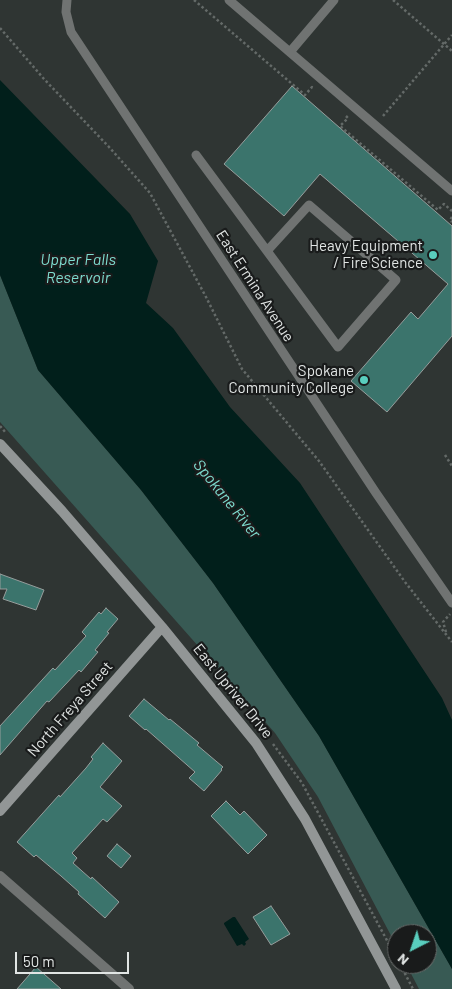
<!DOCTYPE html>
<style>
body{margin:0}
#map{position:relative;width:452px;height:989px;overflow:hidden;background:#2f3533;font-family:Barlow,sans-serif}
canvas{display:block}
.north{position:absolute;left:387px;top:924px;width:50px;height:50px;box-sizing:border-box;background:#191b1b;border:1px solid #696c6b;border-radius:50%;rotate:221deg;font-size:14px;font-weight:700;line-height:20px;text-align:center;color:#e1e5e4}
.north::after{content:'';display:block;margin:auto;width:18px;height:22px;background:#59cebe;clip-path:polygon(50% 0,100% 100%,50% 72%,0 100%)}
.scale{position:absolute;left:15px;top:952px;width:114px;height:22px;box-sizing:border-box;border:2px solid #e1e5e4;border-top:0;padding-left:6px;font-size:15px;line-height:18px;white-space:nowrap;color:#e1e5e4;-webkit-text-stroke:4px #191b1b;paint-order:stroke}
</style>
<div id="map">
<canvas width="452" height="989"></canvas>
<div class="north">N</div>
<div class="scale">50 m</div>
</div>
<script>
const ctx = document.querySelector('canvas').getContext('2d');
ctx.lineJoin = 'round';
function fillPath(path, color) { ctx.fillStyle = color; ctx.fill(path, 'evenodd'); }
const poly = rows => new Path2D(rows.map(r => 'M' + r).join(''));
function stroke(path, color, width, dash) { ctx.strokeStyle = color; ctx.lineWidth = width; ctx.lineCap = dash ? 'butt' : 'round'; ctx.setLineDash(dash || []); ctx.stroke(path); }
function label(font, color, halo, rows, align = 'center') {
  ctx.font = font + ' Barlow,sans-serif'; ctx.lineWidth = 4.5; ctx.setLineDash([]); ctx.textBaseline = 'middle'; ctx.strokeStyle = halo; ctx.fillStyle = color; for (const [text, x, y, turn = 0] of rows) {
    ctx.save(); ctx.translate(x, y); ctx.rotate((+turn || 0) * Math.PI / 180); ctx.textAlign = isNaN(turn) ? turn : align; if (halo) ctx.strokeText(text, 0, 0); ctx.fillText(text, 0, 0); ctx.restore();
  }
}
fillPath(poly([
 [0,275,38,370,141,490,213,583,319,736,452,969,452,989,419,989,406,964,427,964,427,934,397,934,397,947,318,797,275,733,0,422]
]), '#385a54');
fillPath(poly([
 [0,80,130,214,158,261,146,303,173,328,230,407,300,483,442,698,452,720,452,969,319,736,213,583,141,490,38,370,0,275],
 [233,917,235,917,249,939,245,942,246,944,244,946,242,944,237,946,224,924,224,923]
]), '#011f1b');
const building = poly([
 [292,86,452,226,452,336,387,412,351,381,411,312,418,319,448,284,320,174,284,216,224,164,292,86],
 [0,574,44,590,36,610,3,599,7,589,0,589,0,574],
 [106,608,118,619,107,632,109,633,95,650,98,652,81,672,79,670,49,702,47,701,0,755,0,726,53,668,55,670,86,636,82,632,99,612,101,614,106,608],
 [144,699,169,720,170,719,199,743,197,745,223,767,221,769,222,770,204,791,189,778,195,772,146,729,145,730,129,716,144,699],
 [103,743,122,761,100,787,122,806,107,822,103,819,72,853,77,858,73,863,91,879,92,877,119,902,105,918,78,894,79,892,61,876,36,855,34,857,17,842,59,795,60,797,86,768,93,759,91,757,103,743],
 [226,801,240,815,244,811,267,835,248,854,211,816,226,801],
 [117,844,131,856,121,868,107,856,117,844],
 [271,906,290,934,271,945,253,917,271,906],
 [36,967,61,989,17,989,36,967]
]);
fillPath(building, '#3b746c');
stroke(building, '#969d9c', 1);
stroke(poly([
 [194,0,305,95,312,87,314,88],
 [393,0,452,51],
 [0,28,44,79,109,147,150,193,206,297,242,369,319,461,405,582,452,642],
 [346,116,348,118,340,126,438,210,444,204,452,211],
 [383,116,452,35],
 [452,217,450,220,452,222],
 [0,426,6,433],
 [445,455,452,466],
 [446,632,443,622,450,614],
 [273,744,302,783,397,959],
 [400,964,413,989]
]), '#646a68', 2.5, [2.5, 2.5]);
stroke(poly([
 [67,0,66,12,71,32,376,493,452,603],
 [229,0,452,191],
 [290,52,334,0],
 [196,155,338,347,396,280,309,205,267,251]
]), '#707372', 9);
stroke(poly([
 [0,876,129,989]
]), '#707372', 10);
stroke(poly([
 [0,444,62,511,162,627,256,743,305,819,396,989],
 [0,811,162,627]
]), '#929696', 10);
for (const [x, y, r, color] of [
 [433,255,5,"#59cebe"],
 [364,380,5,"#59cebe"]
]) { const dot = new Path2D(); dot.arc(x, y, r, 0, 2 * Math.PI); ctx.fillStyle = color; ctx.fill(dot); stroke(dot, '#191b1b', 2); }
label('15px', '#e1e5e4', '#191b1b', [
 ["Heavy Equipment",423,246],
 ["/ Fire Science",423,263],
 ["Spokane",354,371],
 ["Community College",354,388]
], 'right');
label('15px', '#e1e5e4', '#191b1b', [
 ["East Ermina Avenue",255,286,57],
 ["East Upriver Drive",233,691,51],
 ["North Freya Street",70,709,-49]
]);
label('italic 16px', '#7edccf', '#191b1b', [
 ["Upper Falls",78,260],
 ["Reservoir",78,278],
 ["Spokane River",227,499,51]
]);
</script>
